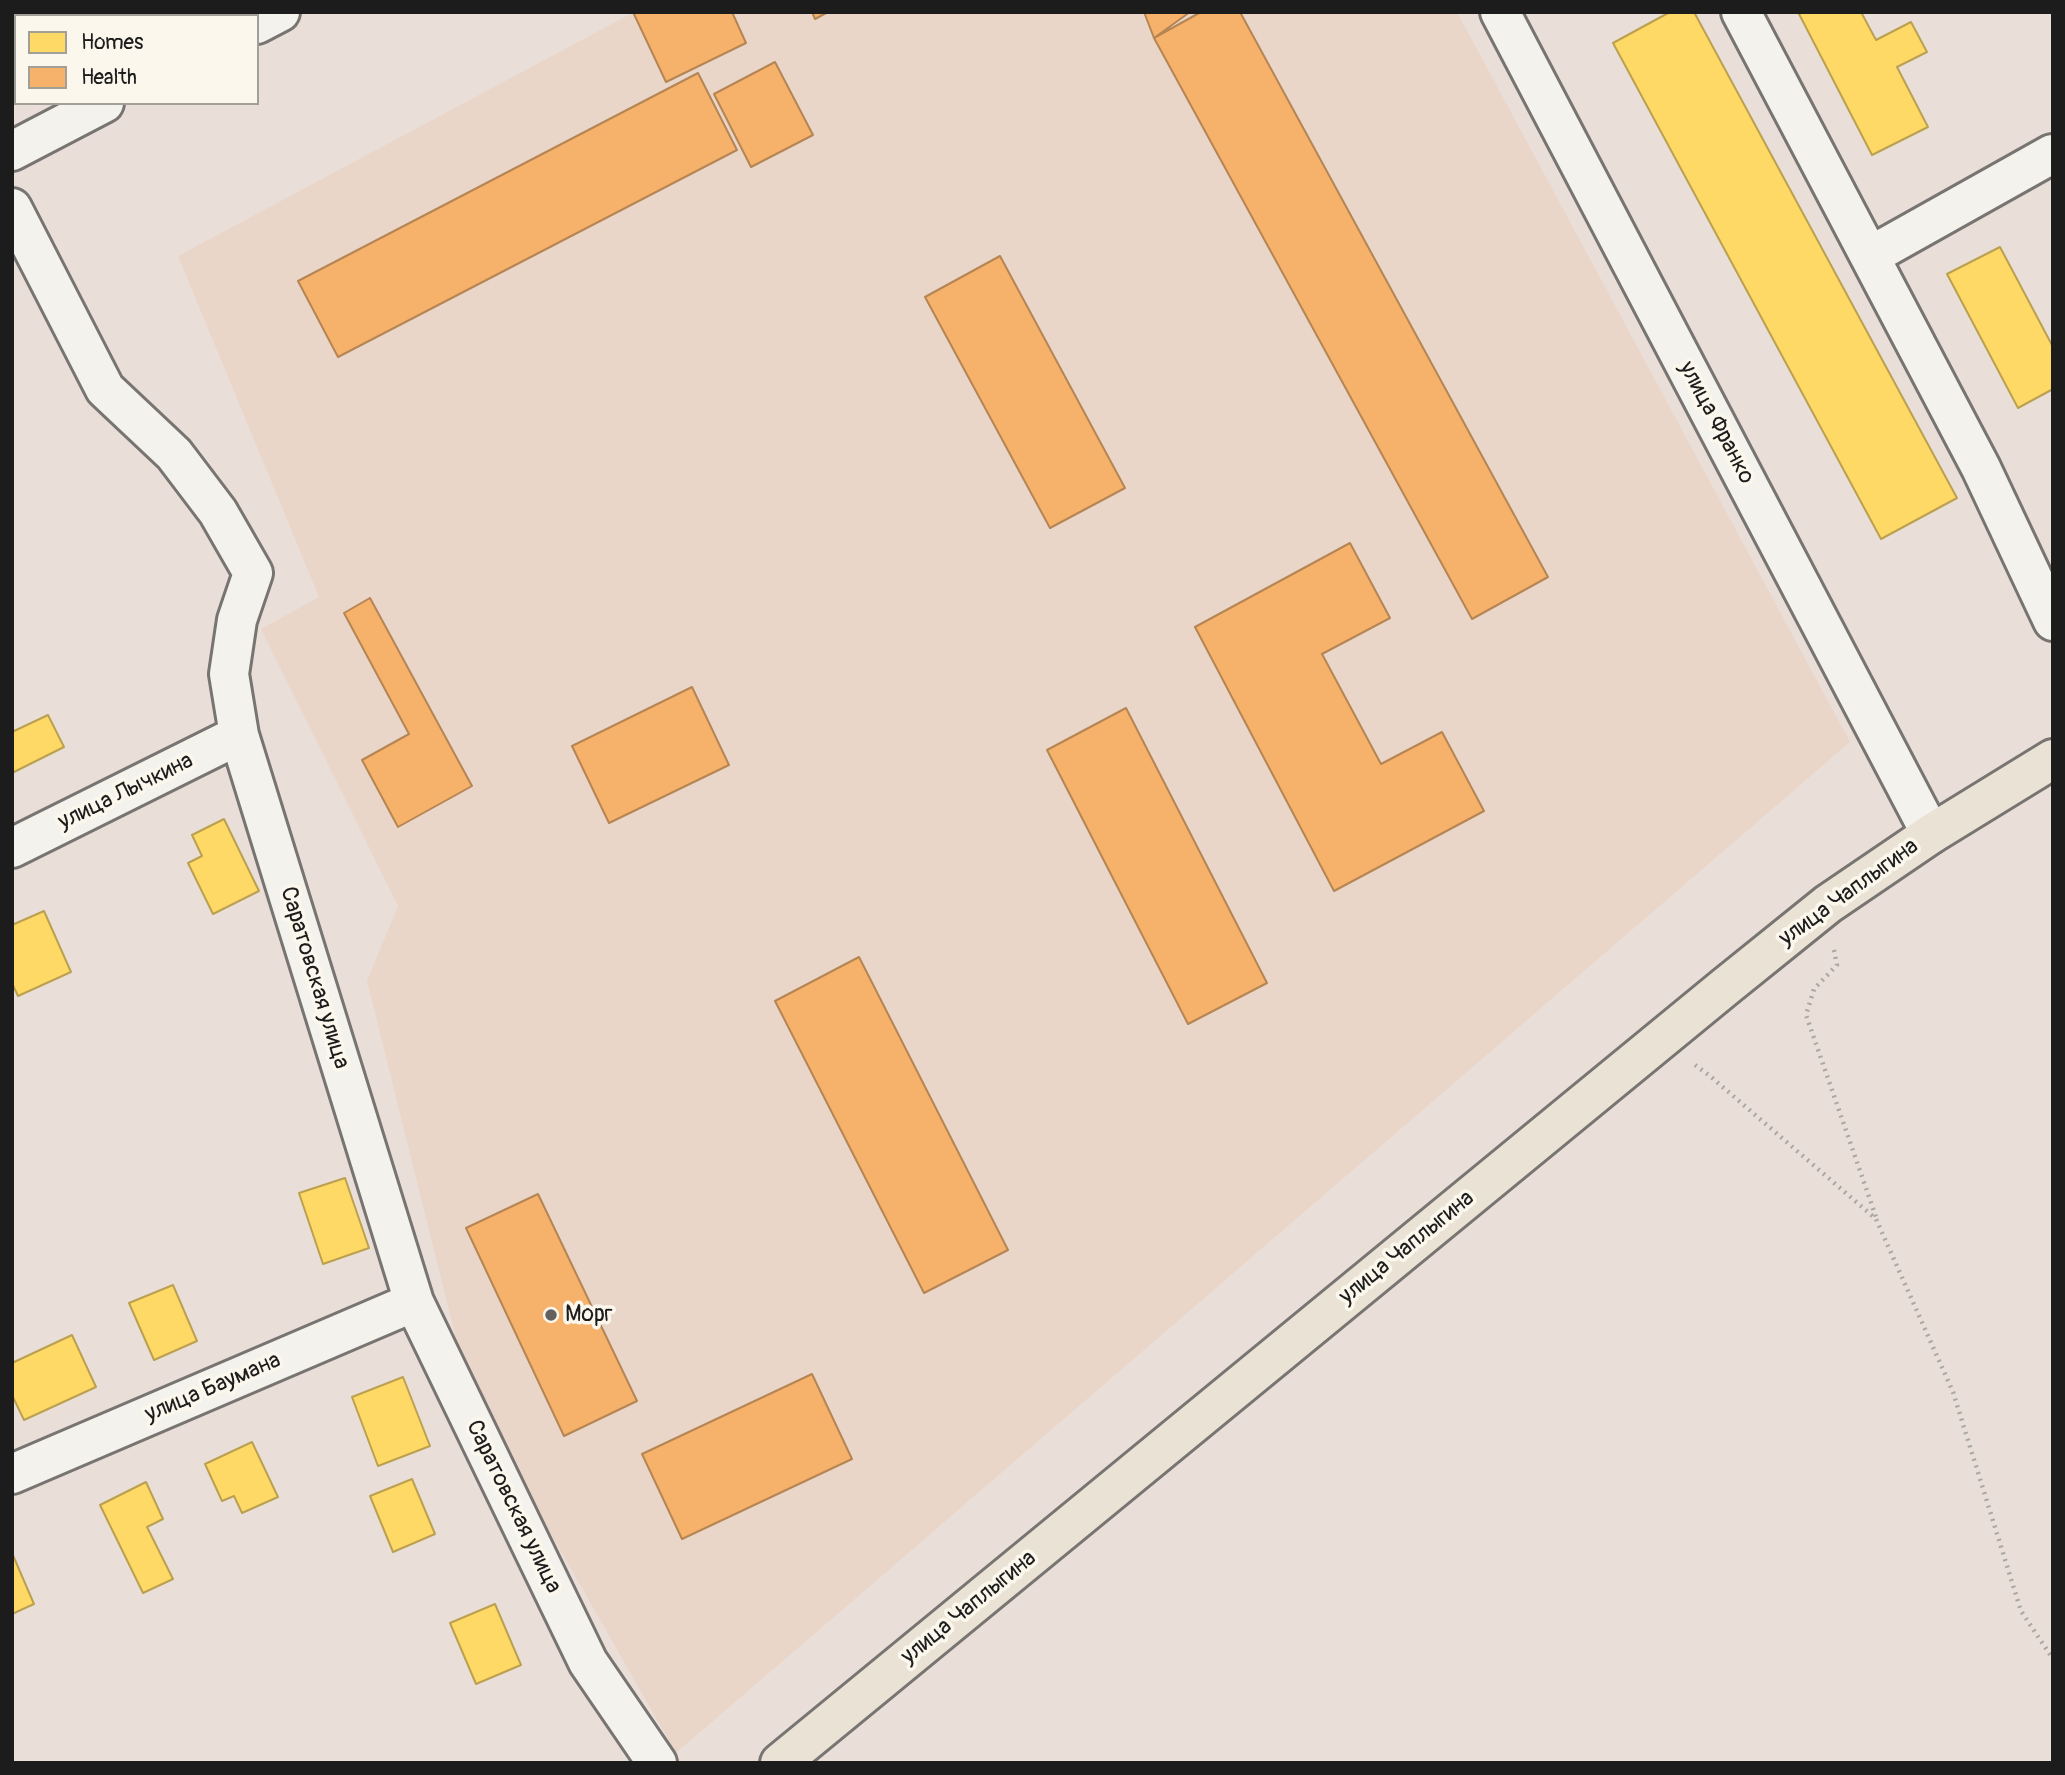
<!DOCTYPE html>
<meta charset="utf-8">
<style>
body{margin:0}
#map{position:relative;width:2065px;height:1775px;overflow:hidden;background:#e9dfd8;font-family:Pangolin,sans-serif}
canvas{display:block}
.frame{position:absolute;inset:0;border:14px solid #1c1c1c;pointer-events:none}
.legend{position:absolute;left:14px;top:14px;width:245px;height:91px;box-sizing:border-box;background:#fbf7ec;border:2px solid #a29f99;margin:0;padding:9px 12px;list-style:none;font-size:21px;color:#1c1c1c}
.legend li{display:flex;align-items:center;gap:14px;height:35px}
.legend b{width:35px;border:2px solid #a29f99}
</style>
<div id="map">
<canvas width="2065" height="1775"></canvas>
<div class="frame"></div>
<ul class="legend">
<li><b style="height:19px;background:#ffd966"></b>Homes</li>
<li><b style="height:19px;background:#f6b26b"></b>Health</li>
</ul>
</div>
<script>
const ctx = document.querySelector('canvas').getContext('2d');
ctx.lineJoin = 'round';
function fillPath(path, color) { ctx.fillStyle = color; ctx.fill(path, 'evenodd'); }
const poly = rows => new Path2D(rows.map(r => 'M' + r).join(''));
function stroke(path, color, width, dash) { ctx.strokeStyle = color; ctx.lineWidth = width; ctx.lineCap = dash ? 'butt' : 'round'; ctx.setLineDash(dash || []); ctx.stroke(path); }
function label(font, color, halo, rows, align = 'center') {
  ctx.font = font + ' Pangolin,sans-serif'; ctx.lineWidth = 7; ctx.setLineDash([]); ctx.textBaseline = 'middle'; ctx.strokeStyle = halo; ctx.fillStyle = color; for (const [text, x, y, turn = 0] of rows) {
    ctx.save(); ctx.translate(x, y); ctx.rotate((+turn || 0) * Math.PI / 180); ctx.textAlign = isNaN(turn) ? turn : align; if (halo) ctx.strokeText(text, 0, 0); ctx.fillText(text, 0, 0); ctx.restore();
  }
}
fillPath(poly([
 [634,12,1457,12,1850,742,676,1753,469,1390,367,981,398,906,261,629,319,597,178,256]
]), '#ead5c9');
const homes = poly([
 [12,12,27,12,29,16,16,16,16,72,12,74,12,12],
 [1670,12,1694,12,1957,498,1881,539,1613,43,1670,12],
 [1798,12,1861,12,1876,40,1911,22,1927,52,1897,67,1928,127,1872,155,1798,12],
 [2000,247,2053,347,2053,389,2018,408,1947,274,2000,247],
 [48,715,64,747,12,773,12,732,48,715],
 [224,819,259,891,213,914,188,863,202,856,192,835,224,819],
 [44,911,71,972,18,996,12,983,12,925,44,911],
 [345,1178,369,1248,323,1264,299,1193,345,1178],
 [173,1285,197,1341,154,1360,129,1303,173,1285],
 [72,1335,96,1387,24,1420,12,1395,12,1363,72,1335],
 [403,1377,430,1446,378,1466,352,1397,403,1377],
 [252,1442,278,1497,242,1513,234,1496,222,1501,205,1464,252,1442],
 [412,1479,435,1534,393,1552,370,1496,412,1479],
 [146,1482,163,1519,147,1527,173,1579,143,1593,100,1505,146,1482],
 [12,1553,34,1604,12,1614,12,1553],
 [495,1604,521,1665,476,1684,450,1623,495,1604]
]);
fillPath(homes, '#ffd966');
stroke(homes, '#bba050', 2);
const health = poly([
 [633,12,732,12,746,43,666,82,633,12],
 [812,12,828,12,815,19,812,12],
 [1144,12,1190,12,1154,38,1144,12],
 [1201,12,1240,12,1548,577,1472,619,1154,38,1201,12],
 [775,62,813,135,751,167,714,94,775,62],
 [698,73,737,150,338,357,298,281,698,73],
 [1000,256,1125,488,1050,528,925,297,1000,256],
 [1350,543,1390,618,1322,654,1381,764,1442,732,1484,811,1334,891,1195,627,1350,543],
 [370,598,472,786,398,827,362,760,409,734,344,613,370,598],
 [692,687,729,765,609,823,572,746,692,687],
 [1126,708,1267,983,1188,1024,1047,750,1126,708],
 [859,957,1008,1250,924,1293,775,1001,859,957],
 [538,1194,637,1401,564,1436,466,1228,538,1194],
 [812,1374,852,1459,682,1539,642,1454,812,1374]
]);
fillPath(health, '#f6b26b');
stroke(health, '#b58553', 2);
const minor = poly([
 [1500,12,1931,834],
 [1741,12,1981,468,2053,621],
 [257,24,280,12],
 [12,151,104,103],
 [12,208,105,389,174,454,218,512,253,573,237,620,229,674,239,735,414,1302,588,1662,657,1763],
 [1870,256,2052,154],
 [12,848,239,735],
 [12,1474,414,1302]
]);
const major = poly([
 [780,1763,1725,987,1828,904,1931,834,2053,759]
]);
stroke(minor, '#787471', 44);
stroke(major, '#787471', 44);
stroke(poly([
 [1834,950,1837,965,1814,989,1806,1015,1876,1217],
 [1695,1065,1710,1076,1876,1219,1953,1392,2021,1611,2053,1659]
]), '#aaa8a5', 4.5, [2, 5]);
stroke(minor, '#f4f2ed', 38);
stroke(major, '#eae3d5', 38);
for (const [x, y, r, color] of [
 [551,1315,7,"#64605e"]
]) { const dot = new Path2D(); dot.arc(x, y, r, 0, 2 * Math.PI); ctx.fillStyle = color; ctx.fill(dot); stroke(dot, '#fbf7ec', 2.5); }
label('23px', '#1c1c1c', '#fbf7ec', [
 ["улица Франко",1716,423,62],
 ["улица Лычкина",126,792,-26],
 ["улица Чаплыгина",1849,893,-36],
 ["Саратовская улица",314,978,73],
 ["улица Чаплыгина",1407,1248,-39],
 ["улица Баумана",213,1388,-23],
 ["Саратовская улица",513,1507,64],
 ["улица Чаплыгина",969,1608,-39]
]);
label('23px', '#1c1c1c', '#fbf7ec', [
 ["Морг",565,1315]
], 'left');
</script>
